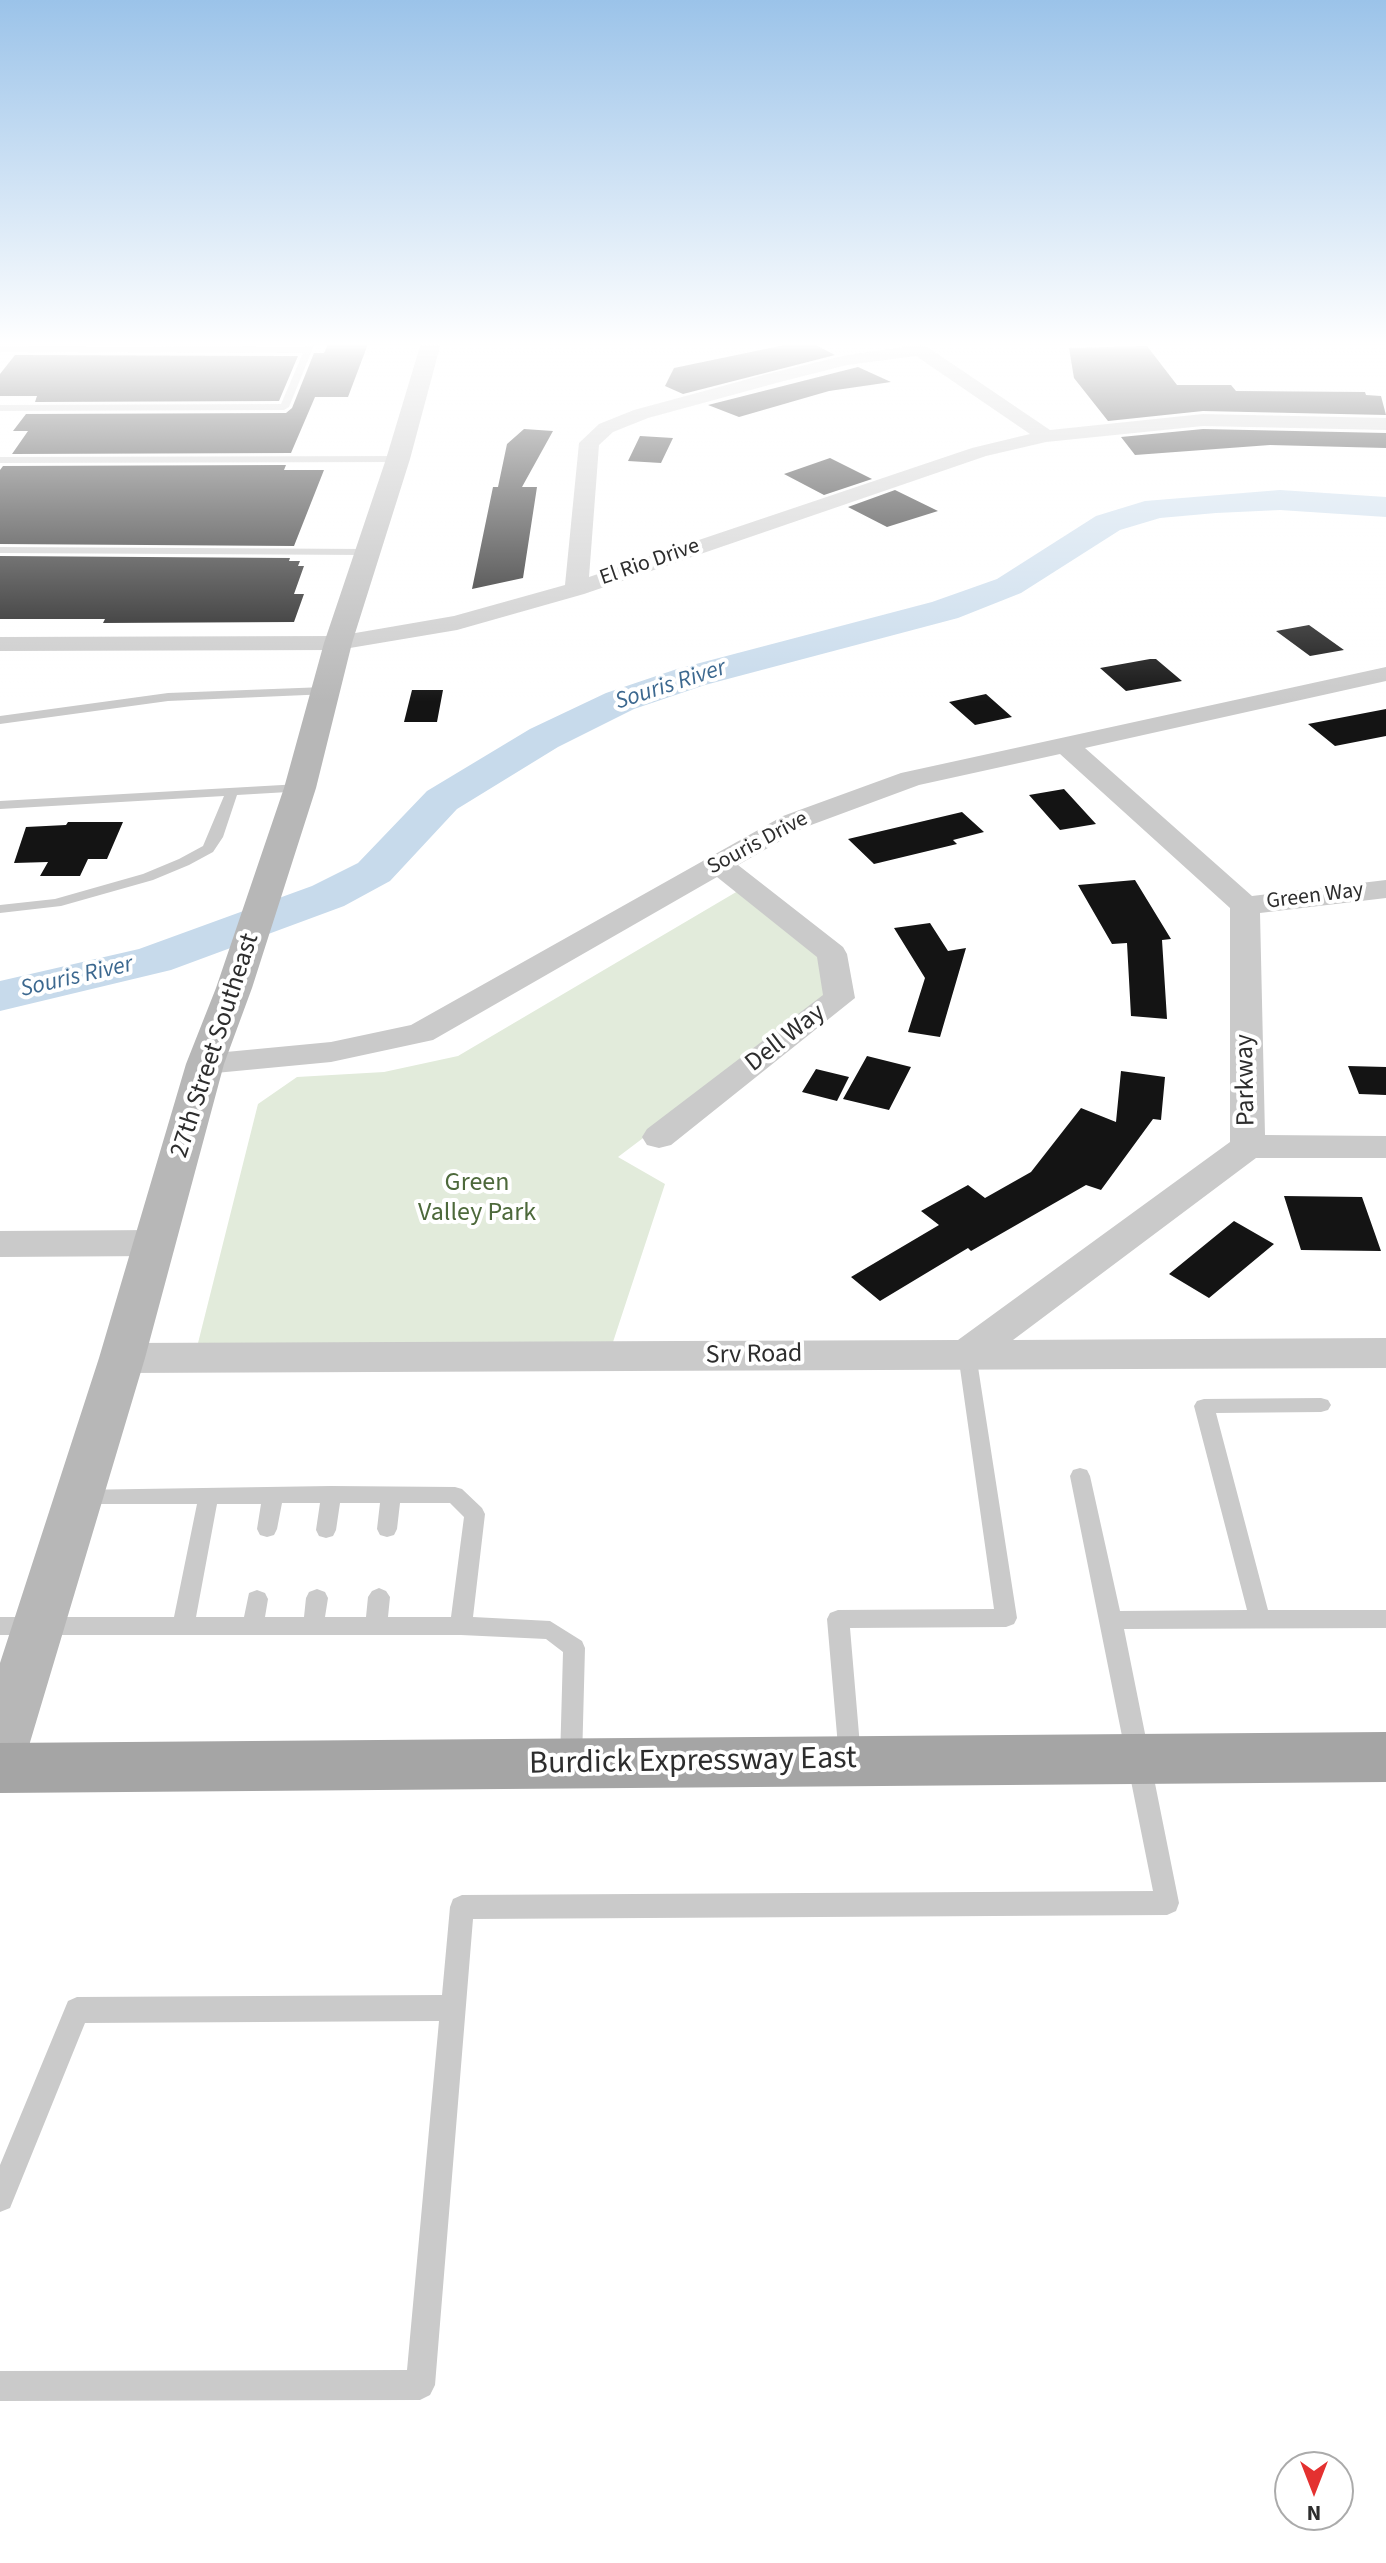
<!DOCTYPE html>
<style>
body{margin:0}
#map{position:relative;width:1386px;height:2563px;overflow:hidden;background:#fff;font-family:"Source Sans 3",sans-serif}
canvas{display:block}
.north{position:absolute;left:1274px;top:2451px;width:80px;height:80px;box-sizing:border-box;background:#fff;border:2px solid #ababab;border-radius:50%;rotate:180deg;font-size:22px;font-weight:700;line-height:32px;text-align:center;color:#2d2d2d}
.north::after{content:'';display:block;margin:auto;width:28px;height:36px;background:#e43130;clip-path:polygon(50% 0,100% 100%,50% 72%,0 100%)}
</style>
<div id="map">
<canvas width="1386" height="2563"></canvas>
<div class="north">N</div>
</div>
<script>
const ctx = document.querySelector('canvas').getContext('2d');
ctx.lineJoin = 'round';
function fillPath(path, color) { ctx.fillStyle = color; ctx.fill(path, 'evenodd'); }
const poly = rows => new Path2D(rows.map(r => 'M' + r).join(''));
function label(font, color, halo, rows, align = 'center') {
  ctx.font = font + ' "Source Sans 3",sans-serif'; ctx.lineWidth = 8; ctx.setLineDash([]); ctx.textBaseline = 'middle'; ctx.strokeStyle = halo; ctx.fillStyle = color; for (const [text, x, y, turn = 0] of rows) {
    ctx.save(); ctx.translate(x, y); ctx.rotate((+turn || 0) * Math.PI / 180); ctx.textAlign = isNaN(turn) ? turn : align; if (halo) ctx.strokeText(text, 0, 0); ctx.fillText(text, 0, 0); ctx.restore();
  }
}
fillPath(poly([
 [743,888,826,953,831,996,618,1157,665,1184,613,1342,197,1347,258,1104,297,1077,384,1072,458,1056]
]), '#e2ebdb');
fillPath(poly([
 [1280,490,1386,497,1386,517,1280,510,1216,513,1160,518,1120,530,1021,593,958,618,705,685,634,709,558,747,457,809,390,881,344,906,171,970,0,1011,0,981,139,949,312,886,358,863,427,791,530,729,606,693,677,669,932,602,997,579,1096,516,1145,501,1280,490]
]), '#c7daeb');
fillPath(poly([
 [794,343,812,343,835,355,683,394,665,386,674,368],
 [328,344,368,344,348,397,315,397,291,453,12,454,28,431,13,431,26,414,286,413,292,408,314,353,324,353],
 [1147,346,1177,385,1231,385,1236,391,1365,392,1366,395,1381,396,1386,415,1203,411,1108,421,1074,378,1069,348],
 [15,355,298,356,279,401,35,402,37,396,0,396,0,374],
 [858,367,891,382,829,391,739,417,708,405],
 [524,429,553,431,522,487,537,487,523,578,472,589,493,487,498,487,507,444],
 [1203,429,1386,433,1386,448,1270,445,1135,455,1121,437],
 [640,436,673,438,661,463,628,461],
 [830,458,872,479,824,495,784,474],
 [286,465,284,470,324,470,294,546,0,544,0,470,3,466],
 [895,490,938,511,887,527,848,507],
 [0,556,290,558,289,561,300,561,298,566,304,566,294,594,304,594,294,622,103,623,105,619,0,619],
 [1309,625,1344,650,1310,656,1276,631],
 [1150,659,1156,659,1182,681,1126,691,1100,668],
 [412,690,443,690,437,722,404,722],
 [986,694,1012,717,975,725,949,702],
 [1386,709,1386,736,1335,746,1308,724],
 [1064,789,1096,824,1060,830,1029,795],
 [962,812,984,832,953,840,957,844,874,864,848,839],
 [68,822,123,822,107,859,88,859,80,876,40,876,48,862,14,863,26,827,66,825],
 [1135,880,1171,939,1162,940,1167,1019,1131,1016,1127,943,1112,944,1078,885],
 [930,923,948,951,966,948,940,1037,908,1032,925,978,894,928],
 [867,1056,911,1067,889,1110,843,1099],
 [1348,1066,1386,1067,1386,1095,1359,1094],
 [816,1069,849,1077,837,1101,802,1092],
 [1121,1071,1165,1077,1161,1120,1153,1119,1101,1190,1086,1185,971,1251,968,1248,880,1301,851,1277,939,1225,921,1211,968,1185,985,1198,1031,1172,1081,1108,1116,1122],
 [1284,1196,1362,1197,1381,1251,1301,1250],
 [1234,1221,1274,1244,1209,1298,1169,1274]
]), '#141414');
fillPath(poly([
 [307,343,315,343,289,407,284,410,0,411,0,405,281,404,303,353,0,352,0,346,305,347,307,343],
 [0,457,398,456,403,459,398,462,0,463,0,457],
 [0,547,367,549,372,552,367,555,0,553,0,547],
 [325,687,329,688,329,694,168,701,0,724,0,716,168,693,325,687],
 [300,784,306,788,305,791,237,795,223,837,213,852,189,865,153,880,61,906,0,913,0,905,55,899,143,874,179,859,203,846,224,796,0,809,0,801,300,784],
 [967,1347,974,1349,976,1354,1017,1618,1014,1624,1006,1627,850,1628,861,1758,858,1765,850,1768,842,1765,839,1758,827,1619,830,1613,838,1610,994,1609,958,1354,960,1349,967,1347],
 [1321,1398,1328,1400,1331,1405,1328,1410,1321,1412,1216,1413,1268,1610,1386,1610,1386,1628,1124,1629,1179,1903,1176,1911,1167,1915,473,1919,435,2385,430,2395,420,2400,0,2401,0,2371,407,2370,439,2021,85,2023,10,2208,0,2212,0,2165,68,2001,77,1997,442,1995,450,1907,453,1899,462,1895,1153,1891,1070,1476,1073,1470,1080,1468,1087,1470,1090,1476,1120,1611,1247,1610,1194,1406,1197,1401,1204,1399,1321,1398],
 [331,1486,455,1487,462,1489,482,1508,485,1514,473,1617,550,1621,582,1641,585,1648,582,1761,579,1768,571,1771,563,1768,560,1761,563,1652,546,1639,461,1635,0,1635,0,1617,174,1617,197,1504,82,1504,75,1502,72,1496,75,1490,331,1486],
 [282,1503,320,1503,316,1530,319,1536,326,1538,333,1536,336,1530,340,1503,380,1503,377,1529,380,1535,387,1537,394,1535,397,1529,400,1503,450,1503,464,1517,451,1617,388,1617,390,1597,386,1591,379,1588,372,1591,368,1597,366,1617,325,1617,328,1598,325,1592,317,1589,309,1592,306,1598,304,1617,265,1617,268,1599,265,1593,257,1590,249,1593,244,1617,196,1617,217,1504,261,1504,257,1529,260,1535,267,1537,274,1535,277,1529,282,1503]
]), '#cacaca');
fillPath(poly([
 [900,343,926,346,1050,430,1203,414,1386,418,1386,430,1203,426,1046,442,986,456,584,594,457,630,338,650,0,651,0,637,338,636,454,616,565,585,579,443,599,424,634,410,767,374,847,355,903,347,900,343],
 [916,356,1030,434,972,448,589,577,599,445,613,432,648,418,780,382,847,365,916,356],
 [1386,667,1386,681,1085,748,1252,896,1386,880,1386,898,1260,913,1265,1135,1386,1136,1386,1158,1256,1158,1013,1340,1386,1338,1386,1368,122,1373,108,1368,102,1358,108,1348,122,1343,958,1340,1230,1142,1230,908,1060,754,919,785,803,828,738,865,843,947,847,954,855,998,671,1145,659,1148,647,1145,642,1137,647,1129,823,995,817,957,717,877,433,1040,331,1062,205,1074,193,1071,188,1064,193,1057,205,1054,331,1042,411,1025,783,816,901,773,1386,667],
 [156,1230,169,1234,175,1243,169,1252,156,1256,0,1257,0,1231,156,1230]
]), '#cacaca');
fillPath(poly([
 [421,343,441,343,410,459,352,643,316,788,252,988,224,1064,145,1358,28,1749,20,1767,0,1774,0,1663,99,1358,186,1064,216,988,284,788,324,643,386,459,421,343]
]), '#b7b7b7');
fillPath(poly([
 [1386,1732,1386,1782,0,1793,0,1743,1386,1732]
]), '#a5a5a5');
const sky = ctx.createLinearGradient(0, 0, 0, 702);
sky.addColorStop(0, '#9bc3e9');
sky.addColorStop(0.49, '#fff');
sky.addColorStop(1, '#ffffff00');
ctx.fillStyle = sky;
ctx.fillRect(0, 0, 1386, 702);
label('22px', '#2d2d2d', '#fff', [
 ["El Rio Drive",650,563,-19],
 ["Souris Drive",758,844,-28],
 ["Green Way",1315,897,-7]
]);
label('italic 24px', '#3c688f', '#fff', [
 ["Souris River",671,686,-18],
 ["Souris River",77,978,-13]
]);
label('26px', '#2d2d2d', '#fff', [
 ["Dell Way",786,1039,-38],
 ["27th Street Southeast",216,1046,-72],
 ["Parkway",1247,1080,-91],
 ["Srv Road",754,1356,-1]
]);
label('26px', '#4d693b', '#fff', [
 ["Green",477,1184],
 ["Valley Park",477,1214]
]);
label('32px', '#2d2d2d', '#fff', [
 ["Burdick Expressway East",693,1763,-1]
]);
</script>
